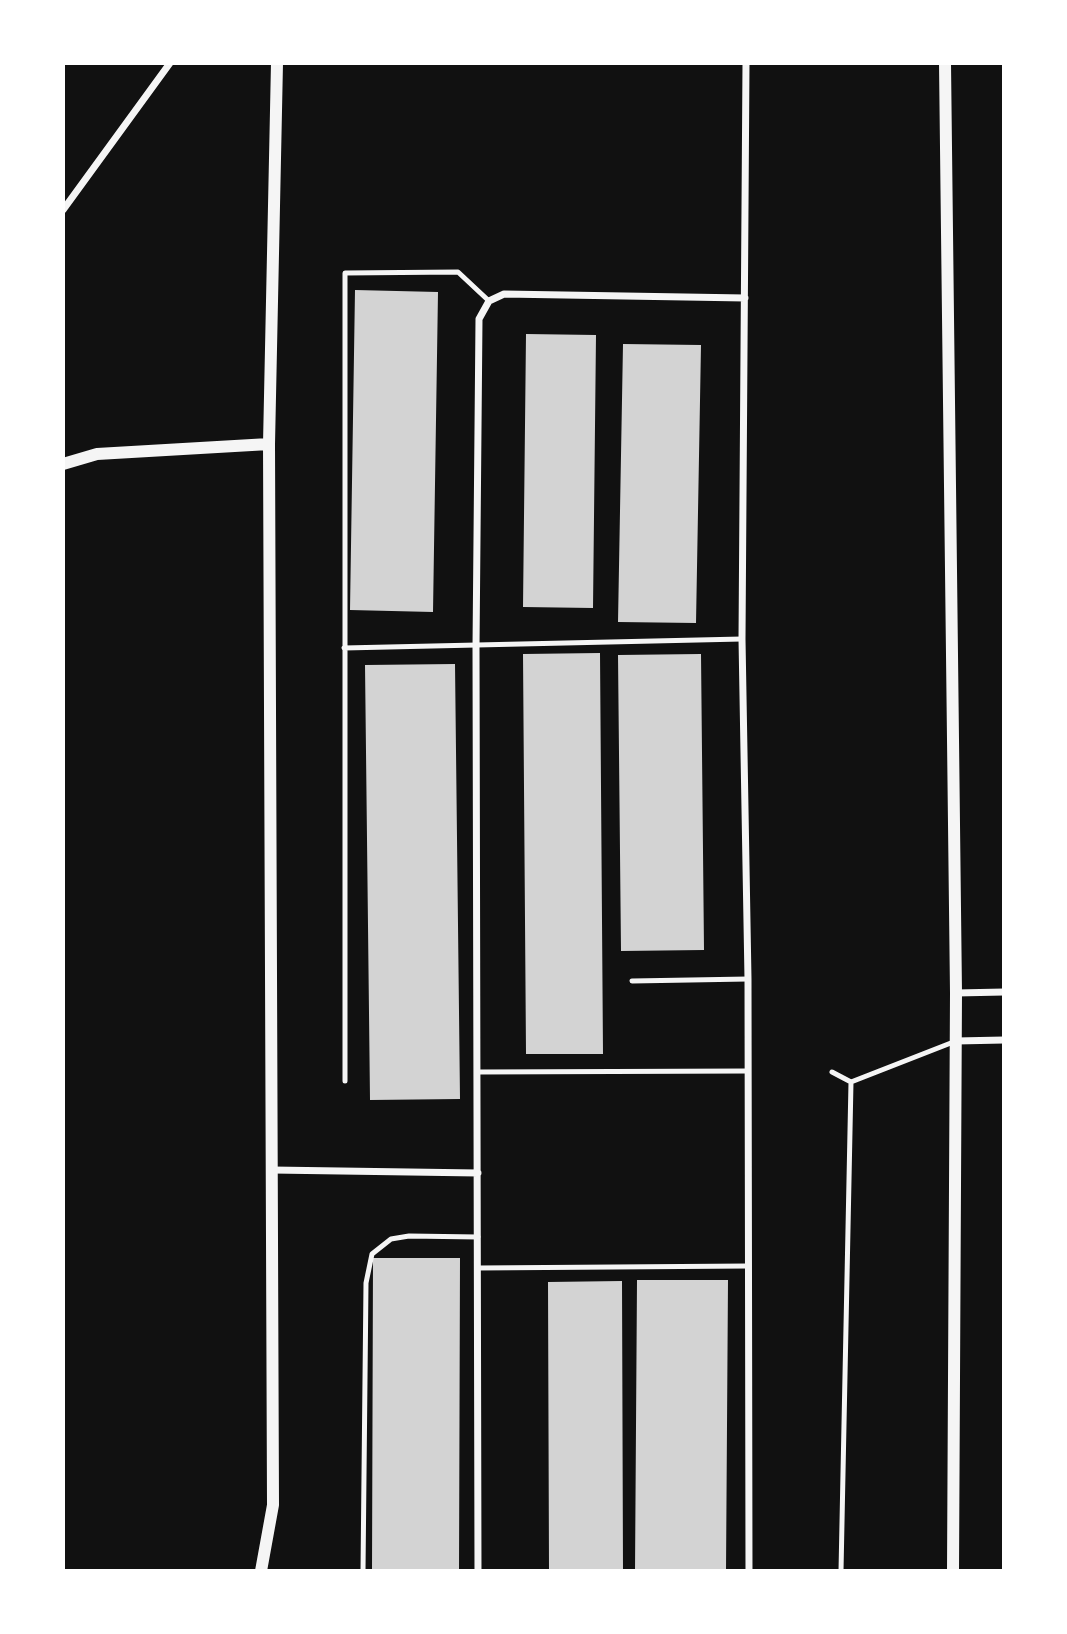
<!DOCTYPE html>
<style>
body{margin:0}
#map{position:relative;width:1067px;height:1634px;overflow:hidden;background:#111;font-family:"Open Sans",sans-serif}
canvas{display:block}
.frame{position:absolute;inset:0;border:65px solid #fff;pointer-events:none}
</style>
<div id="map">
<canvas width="1067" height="1634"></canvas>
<div class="frame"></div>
</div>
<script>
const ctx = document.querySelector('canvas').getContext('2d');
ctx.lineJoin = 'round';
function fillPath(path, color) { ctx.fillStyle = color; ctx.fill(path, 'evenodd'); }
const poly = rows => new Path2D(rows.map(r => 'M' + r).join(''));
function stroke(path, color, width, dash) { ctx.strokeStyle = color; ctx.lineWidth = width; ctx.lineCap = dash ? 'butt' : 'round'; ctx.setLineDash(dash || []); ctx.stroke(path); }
fillPath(poly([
 [355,290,438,292,433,612,350,610],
 [526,334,596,335,593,608,523,607],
 [623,344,701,345,696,623,618,622],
 [600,653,603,1054,526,1054,523,654],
 [701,654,704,950,621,951,618,655],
 [455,664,460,1099,370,1100,365,665],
 [373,1258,460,1258,459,1571,372,1571],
 [637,1280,728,1280,726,1571,635,1571],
 [622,1281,623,1571,549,1571,548,1282]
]), '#d3d3d3');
stroke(poly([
 [344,648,742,639],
 [632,981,748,979],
 [479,1072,747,1071],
 [832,1072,851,1082],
 [345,1081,345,273,458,272,489,301],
 [478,1268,748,1266],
 [363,1571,366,1283,372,1254,391,1239,409,1236,478,1237],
 [841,1571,851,1082,956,1041]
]), '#f5f5f5', 5);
stroke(poly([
 [746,63,742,639,748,979,749,1571],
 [63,210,170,63],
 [956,993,1004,992],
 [956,1041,1004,1040],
 [272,1170,478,1173],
 [478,1571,476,647,479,319,489,301,504,294,745,298]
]), '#f5f5f5', 7);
stroke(poly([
 [945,63,956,993,953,1571],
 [63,464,97,454,269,444],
 [261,1571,273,1505,269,444,277,63]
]), '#f5f5f5', 12);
</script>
